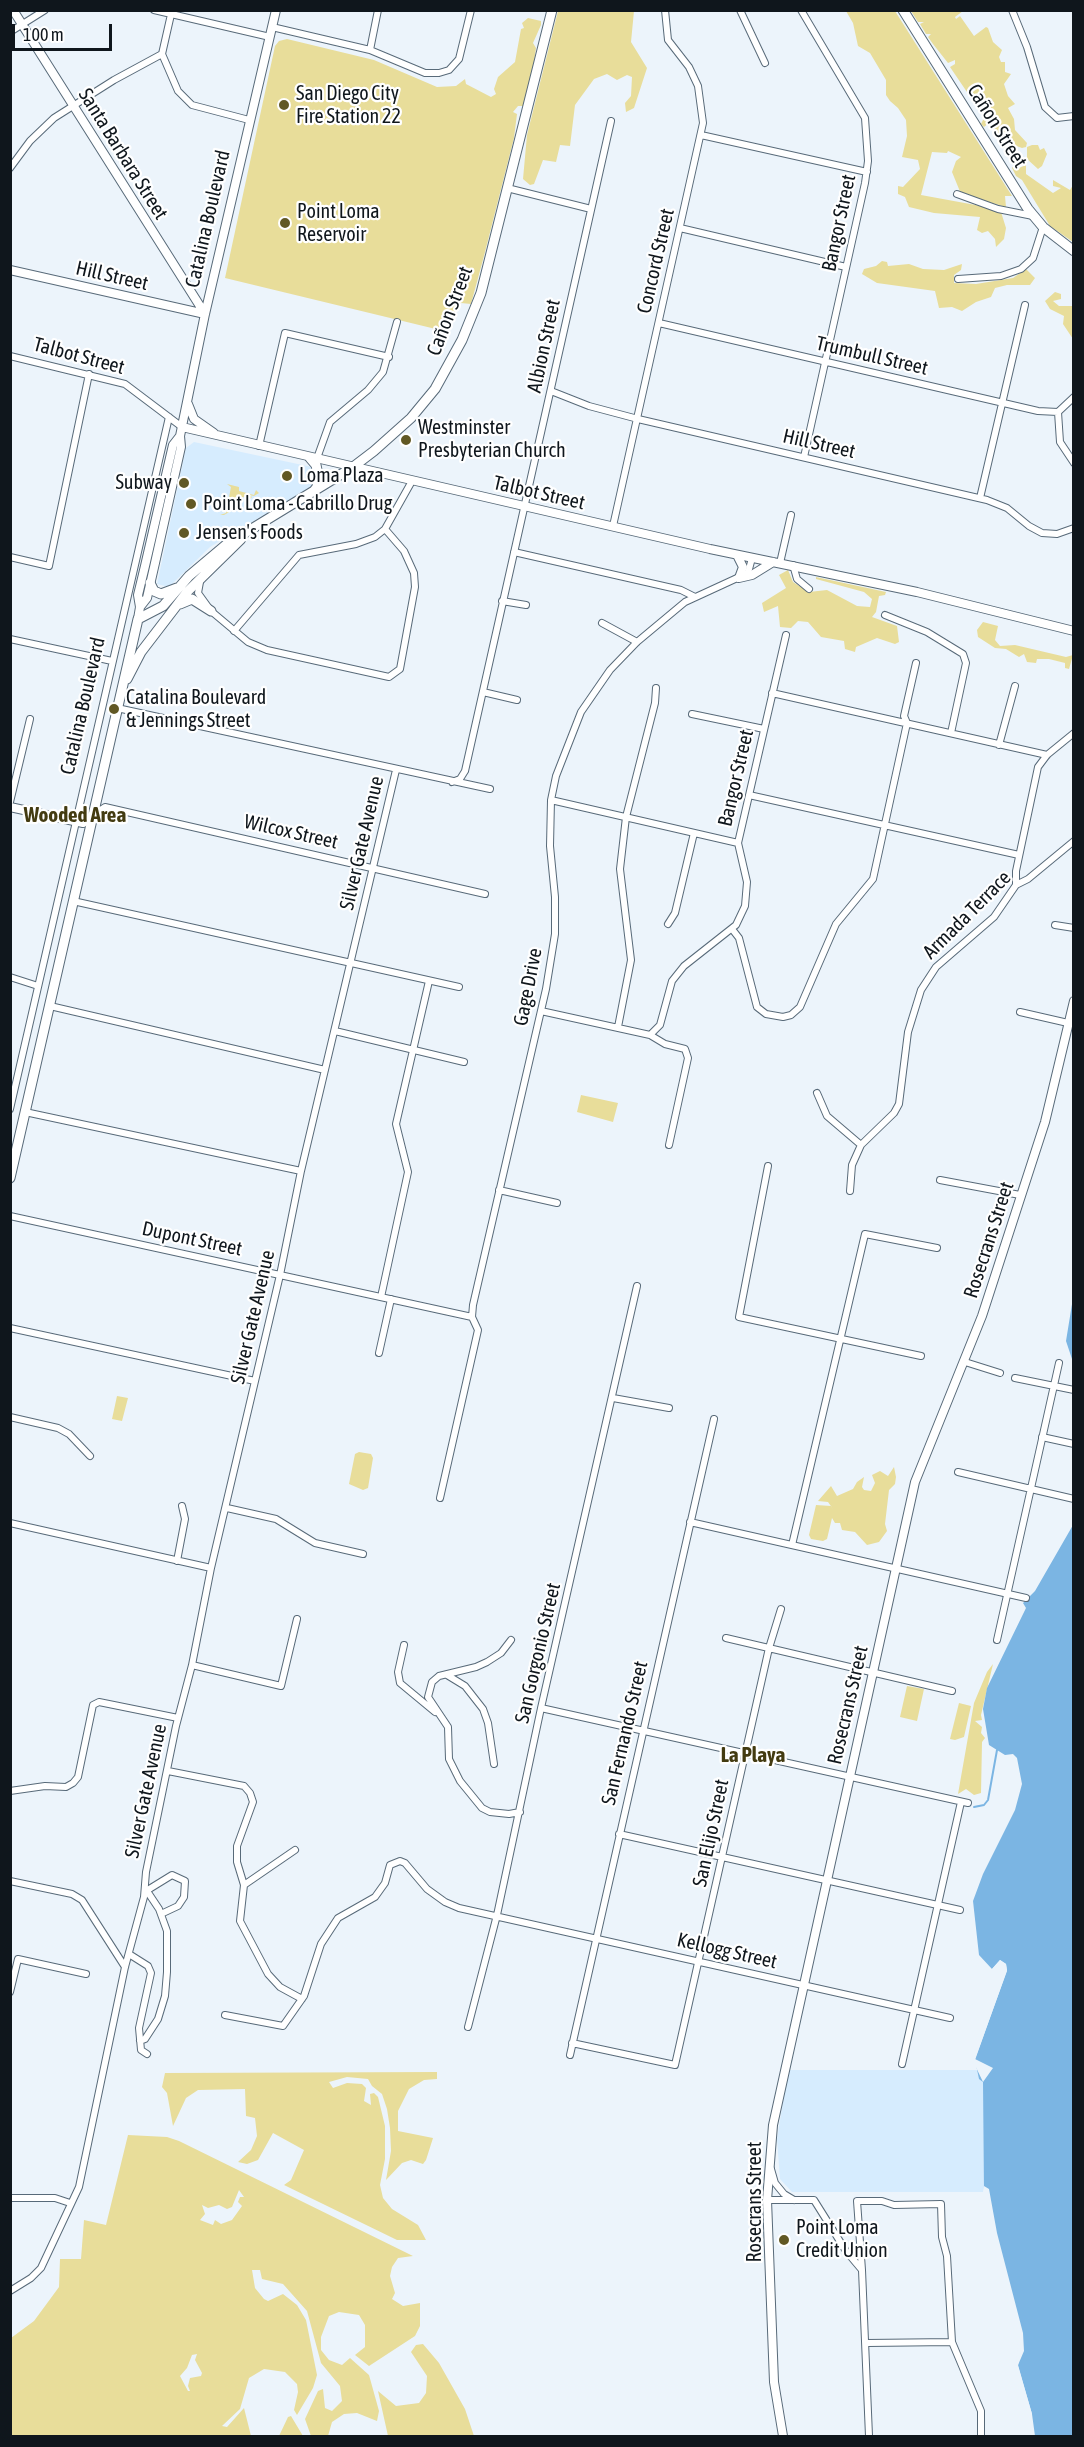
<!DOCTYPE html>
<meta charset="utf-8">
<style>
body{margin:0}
#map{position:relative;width:1084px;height:2447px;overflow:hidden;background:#ecf4fb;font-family:"Asap Condensed",sans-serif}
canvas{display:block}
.frame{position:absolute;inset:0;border:12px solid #0f161c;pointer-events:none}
.scale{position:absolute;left:12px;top:24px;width:100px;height:27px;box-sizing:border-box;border:3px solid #0f161c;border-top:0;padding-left:8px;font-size:18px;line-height:21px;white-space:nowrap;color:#0f161c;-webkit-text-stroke:4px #fff;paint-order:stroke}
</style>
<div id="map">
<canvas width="1084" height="2447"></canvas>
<div class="frame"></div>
<div class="scale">100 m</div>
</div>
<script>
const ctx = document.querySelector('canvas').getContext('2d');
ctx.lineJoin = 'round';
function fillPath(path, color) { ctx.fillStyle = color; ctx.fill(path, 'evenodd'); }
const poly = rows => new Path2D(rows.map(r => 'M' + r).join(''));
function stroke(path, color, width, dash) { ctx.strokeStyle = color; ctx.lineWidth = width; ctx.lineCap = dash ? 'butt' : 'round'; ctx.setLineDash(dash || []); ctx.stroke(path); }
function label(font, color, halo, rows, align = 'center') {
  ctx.font = font + ' "Asap Condensed",sans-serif'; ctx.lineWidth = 4.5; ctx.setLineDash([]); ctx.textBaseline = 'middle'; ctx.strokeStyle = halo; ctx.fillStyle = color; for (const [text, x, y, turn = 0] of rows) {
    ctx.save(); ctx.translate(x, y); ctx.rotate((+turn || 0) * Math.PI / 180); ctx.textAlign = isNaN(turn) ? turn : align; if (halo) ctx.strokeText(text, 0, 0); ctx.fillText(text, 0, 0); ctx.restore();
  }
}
fillPath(poly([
 [194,442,312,467,314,475,312,486,210,547,169,587,157,584,186,448],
 [788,2070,979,2070,993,2082,984,2192,792,2192,780,2179,777,2139]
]), '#d6ecfe');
fillPath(poly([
 [558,11,634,11,631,42,647,68,634,108,626,112,625,103,631,96,632,77,627,75,617,80,607,74,594,79,575,105,570,146,560,145,556,162,543,160,534,184,530,185,523,179,527,135],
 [846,11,895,11,1012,196,1005,196,1006,207,961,194,952,172,956,161,961,157,948,151,947,153,932,152,921,195,981,206,1001,212,1006,228,1004,239,996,247,995,239,988,231,982,233,977,230,980,217,934,213,909,207,905,197,898,194,898,186,903,187,920,169,918,160,902,157,907,136,906,120,898,108,890,101,886,95,886,80,870,53,858,46,853,23],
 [911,11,963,11,955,17,956,19,960,16,974,36,986,27,988,28,993,42,1002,50,999,57,1001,62,1005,62,1005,72,1011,74,1004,84,1008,96,1015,104,1008,108,1014,119,1015,130,1027,143,1026,147,1022,148,1011,144,1013,152,1009,154,996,136,991,121,984,127,981,124,984,118,987,117,987,114,969,95,950,67,955,64,955,60,948,63,933,44,928,37,931,34,926,34,920,24,924,22,918,22],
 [528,18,541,21,541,25,533,43,536,48,534,63,524,106,518,106,513,112,517,114,514,138,484,256,471,304,461,303,444,331,225,278,275,46,279,41,287,39,374,60,437,87,456,86,465,79,466,84,491,97,496,94,494,89,498,77,515,62,521,29,524,28,522,23],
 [1032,145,1038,145,1040,150,1044,148,1047,154,1042,166,1038,169,1027,159,1027,147],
 [1015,164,1019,168,1026,165,1026,174,1053,193,1061,188,1053,186,1053,180,1070,190,1073,185,1073,242,1050,226,1022,180,1016,176,1012,168],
 [882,261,887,262,888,266,909,264,923,269,944,270,962,264,961,270,954,275,954,283,976,284,1013,278,1026,269,1035,278,1030,285,1007,285,995,288,991,297,976,302,962,311,952,307,939,308,935,291,877,283,862,274,864,269,876,266],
 [1055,292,1061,294,1061,299,1053,301,1059,306,1073,306,1073,339,1063,324,1064,316,1050,309,1045,301],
 [227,484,239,487,239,491,254,495,256,490,259,493,254,496,249,495,252,497,250,499,247,495,229,506,231,511,224,515,220,515,226,513,231,487],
 [788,570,793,582,809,592,827,590,857,606,870,607,872,599,864,592,816,579,816,577,886,592,885,595,879,596,876,612,872,617,897,626,899,642,895,644,877,638,856,647,855,652,845,649,844,641,821,637,808,622,798,621,791,628,780,627,778,606,764,612,762,603,786,588,779,575],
 [983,622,998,626,995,640,1000,646,1015,645,1066,657,1073,655,1069,669,1065,668,1065,663,1049,659,1037,659,1036,663,1027,662,1024,654,1019,657,1006,649,995,648,978,637,977,630],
 [581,1095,618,1103,613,1122,577,1112],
 [117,1396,128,1398,122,1421,112,1419],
 [359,1452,371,1454,373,1458,368,1488,363,1490,349,1484,355,1454],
 [894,1467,896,1477,895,1484,889,1490,885,1524,887,1531,879,1542,867,1545,855,1532,842,1530,840,1523,835,1523,832,1518,827,1539,823,1541,811,1539,809,1535,816,1505,831,1506,833,1509,828,1502,818,1501,831,1486,837,1496,853,1489,857,1482,864,1477,862,1487,864,1490,871,1491,875,1483,872,1475,880,1471,888,1476],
 [993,1664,981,1715,982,1720,975,1721,982,1727,981,1733,985,1738,982,1742,981,1793,974,1795,966,1789,958,1794,974,1703,987,1672],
 [907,1686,924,1689,917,1721,900,1717],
 [959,1703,971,1706,964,1737,955,1740,950,1739],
 [437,2072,437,2079,424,2080,409,2089,398,2111,398,2131,433,2138,426,2160,423,2164,411,2160,402,2163,386,2180,391,2151,390,2128,387,2109,382,2094,372,2086,368,2079,347,2077,329,2082,333,2088,347,2083,362,2084,366,2088,364,2101,371,2105,370,2094,374,2093,378,2097,385,2126,385,2159,380,2185,383,2198,392,2209,418,2225,426,2240,397,2240,284,2185,291,2180,304,2150,273,2133,258,2160,247,2164,238,2162,251,2150,257,2136,255,2118,246,2116,245,2089,198,2090,186,2098,173,2126,167,2093,162,2087,165,2073],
 [128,2135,167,2137,179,2141,413,2256,398,2258,392,2267,390,2276,395,2293,392,2299,403,2306,420,2303,420,2326,415,2336,369,2366,355,2355,365,2347,365,2325,359,2315,339,2312,329,2316,321,2337,321,2350,329,2360,342,2365,350,2358,369,2375,379,2411,377,2421,357,2413,344,2414,332,2422,328,2436,311,2436,305,2419,318,2391,323,2389,325,2408,332,2411,342,2401,340,2386,321,2363,307,2311,283,2284,262,2279,260,2270,252,2270,255,2288,264,2299,268,2301,283,2294,297,2305,306,2320,317,2375,313,2388,297,2415,294,2410,298,2392,297,2384,285,2372,264,2369,249,2378,240,2409,222,2426,227,2427,244,2408,251,2436,11,2436,11,2338,34,2321,59,2287,60,2259,81,2259,84,2220,106,2225],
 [239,2190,244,2197,240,2197,238,2202,242,2206,232,2220,221,2224,215,2220,213,2225,200,2220,205,2214,202,2205,208,2208,219,2205,227,2209,232,2207],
 [197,2354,195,2360,202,2373,201,2376,190,2378,188,2386,190,2391,188,2391,180,2376,187,2368,192,2355],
 [423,2344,439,2363,465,2409,474,2436,388,2436,378,2391,396,2406,419,2403,426,2393,427,2376,411,2352,416,2345],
 [291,2416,303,2436,279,2436,288,2417]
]), '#e8dd9a');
fillPath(poly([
 [1073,1298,1073,1362,1066,1341],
 [1073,1525,1073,2436,1032,2436,1032,2414,1018,2366,1020,2347,984,2192,983,2082,979,2079,975,2060,1007,1970,1006,1964,1000,1960,992,1969,979,1955,973,1901,983,1874,1015,1810,1022,1784,1017,1758,1013,1754,1005,1755,989,1745,983,1709,987,1688,1026,1608,1023,1603,1035,1591]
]), '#7bb5e3');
fillPath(poly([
 [1000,1960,1006,1964,1007,1971,975,2059,993,2068,983,2082,972,2059,1004,1970,1001,1963,992,1972,992,1969],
 [984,2186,989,2189,997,2233,1023,2333,1024,2351,1018,2365,1032,2414,1035,2436,1029,2436,1029,2414,1015,2366,1018,2348,982,2197]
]), '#ecf4fb');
stroke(poly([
 [974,1807,984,1805,988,1800,997,1750]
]), '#7bb5e3', 2);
const street = poly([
 [154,10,270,37],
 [172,10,162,54,178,91,192,105,249,120],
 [740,10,765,63],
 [801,10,865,118,868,161,865,183,804,457],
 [1012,10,1027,47,1045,107,1057,118,1074,116],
 [272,27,370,50,425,73,439,73,449,70,459,59,471,10],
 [10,32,45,10],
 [370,50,378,10],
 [701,135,867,172],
 [10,168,30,141,54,118,114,80,162,54],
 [507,188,591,209],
 [957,194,998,209,1033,216],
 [680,228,846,267],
 [958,279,1001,276,1021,269,1033,258,1043,227],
 [659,323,1038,411,1058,412,1074,397],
 [10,356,125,384,182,427],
 [551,391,589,406,638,419,987,500,1007,508,1029,526,1042,533,1057,534,1074,528],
 [1058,412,1060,442,1074,463],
 [259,446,285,333,389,357],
 [316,461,330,422,368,390,383,372,397,322],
 [980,498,1025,305],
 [613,526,703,123,698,86,689,67,668,40,665,10],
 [514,552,681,590,695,597],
 [10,557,49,566,89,374],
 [780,563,791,515],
 [793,565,797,579,809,589],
 [200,582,198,593,211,611,248,642,267,650,389,677,400,669,415,587,414,573,404,551,385,529],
 [502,601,526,605],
 [885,615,927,632,963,654,966,663,951,733],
 [602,623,637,642],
 [234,631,299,555,356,544,375,537,385,529,412,481],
 [10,639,112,661],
 [483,692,517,700],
 [772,693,1047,755],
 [117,708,490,789],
 [692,714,764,729],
 [907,723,904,716,916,663],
 [999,745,1015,686],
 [452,782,460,779,465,771,611,121],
 [749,795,1019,855],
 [551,800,738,843],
 [10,802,30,719],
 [93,815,105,807,485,894],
 [1016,885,1016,871,1038,767,1047,755,1074,733],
 [73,901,459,987],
 [668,924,675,913,694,833],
 [1055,925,1074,928],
 [732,929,739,938,757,1007,766,1014,783,1017,791,1015,800,1007,836,924,873,879,907,723],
 [10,977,38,986],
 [50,1006,325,1070],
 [541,1011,650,1035,665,1044,685,1049,688,1058,669,1145],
 [1020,1012,1068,1023],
 [618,1027,631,960,620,869,626,817,655,703,656,688],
 [335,1031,464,1062],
 [650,1035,660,1025,672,981,684,966,736,925,745,906,747,882,738,843,786,635],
 [817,1093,827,1116,861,1145],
 [10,1109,169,417],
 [25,1112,301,1171],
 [768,1166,739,1317,921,1356],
 [940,1180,1020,1195],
 [499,1190,557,1203],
 [850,1191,852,1165,861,1145,894,1113,899,1104,908,1032,921,990,936,967,994,917,1016,885,1028,879,1074,841],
 [10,1216,472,1317],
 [381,1297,408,1172,396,1124,429,981],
 [10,1328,255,1381],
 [379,1353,391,1299],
 [965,1362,1000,1373],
 [1015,1378,1074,1390],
 [613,1398,669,1408],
 [10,1417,58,1428,69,1434,90,1456],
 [1042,1437,1074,1444],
 [958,1472,1074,1499],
 [440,1498,478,1330,472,1317,473,1305,546,989,555,934,555,897,550,846,551,800,556,776,581,712,610,670,637,642,685,602,748,573,752,558],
 [227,1508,276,1519,315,1543,363,1554],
 [690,1522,1026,1598],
 [10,1523,211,1568],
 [792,1545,865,1234,937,1248],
 [177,1561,185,1519,182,1506],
 [726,1638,952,1691],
 [511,1640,501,1653,487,1662,476,1667,439,1676,432,1682,428,1697,448,1727,449,1759,460,1781,482,1808,490,1812,509,1814,520,1812],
 [997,1640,1059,1363],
 [404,1645,398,1672,400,1683,435,1712],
 [192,1665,281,1686,297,1619],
 [447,1675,465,1686,483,1709,488,1723,494,1764],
 [541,1708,968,1803],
 [168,1771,244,1786,250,1793,253,1802,237,1846,237,1862,244,1885,240,1921,268,1974,280,1987,302,1999],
 [10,1791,45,1786,66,1787,73,1783,78,1777,93,1705,99,1702,178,1718],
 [619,1834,960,1910],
 [10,1881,72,1894,82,1900,125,1967],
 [244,1885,295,1850],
 [146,1891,172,1875,185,1881,184,1897,178,1906,161,1914],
 [129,1954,148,1966,151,1973,139,2028,141,2050,147,2054],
 [10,1992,18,1959,86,1974],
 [225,2015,283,2026,304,1996,321,1944,338,1918,375,1897,385,1883,390,1865,400,1861,405,1863,427,1889,445,1902,459,1908,950,2018],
 [468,2027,497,1915,541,1708,637,1286],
 [140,2041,145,2039,158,2019,165,1996,167,1972,167,1931,159,1909,145,1888],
 [572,2043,675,2065,769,1648,781,1609],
 [570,2055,714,1419],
 [902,2064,961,1802],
 [771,2169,775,2183,784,2194,794,2200],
 [10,2198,55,2198,70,2203],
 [767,2200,814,2200,846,2251,862,2270,869,2436],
 [862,2270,857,2201,882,2201,894,2205,941,2204,942,2237,947,2256,952,2342,981,2411,981,2436],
 [10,2291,31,2278,41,2268,79,2187,125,1967,144,1897,146,1872,176,1726,192,1665,211,1568,280,1275,301,1171,396,770],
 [867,2343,952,2342]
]);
const secondary = poly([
 [13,10,205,314],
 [10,270,205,314],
 [188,404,194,419,214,433],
 [182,427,710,549,917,592,1074,631],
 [737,555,743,567,739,578],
 [739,578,752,575,773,562],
 [140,607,147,598,155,563,181,447,180,436,205,314,276,10],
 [138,619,140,607,138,595,145,566,173,445,180,436],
 [10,807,83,823,92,816],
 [783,2436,774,2382,767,2200,773,2125,915,1482,982,1316,1045,1122,1074,1001]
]);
const primary = poly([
 [903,10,1028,209,1043,227,1074,251],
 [310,458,316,465,318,475,317,487,313,492],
 [150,583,154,591,161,594,177,588],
 [180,604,192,599,211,611],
 [127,679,141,652,187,592,241,539],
 [10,1178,138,619,163,606,189,576,227,544,353,467,374,451,411,418,435,389,462,340,481,293,552,10]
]);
stroke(street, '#586a79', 8);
stroke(secondary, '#586a79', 10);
stroke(primary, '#586a79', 11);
stroke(street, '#fff', 6);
stroke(secondary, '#fff', 8);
stroke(primary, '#fff', 9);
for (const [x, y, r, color] of [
 [284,105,6,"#615824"],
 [285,223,6,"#615824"],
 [406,440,6,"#615824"],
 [287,476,6,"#615824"],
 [184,483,6,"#615824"],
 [191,504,6,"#615824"],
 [184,533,6,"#615824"],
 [114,709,6,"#615824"],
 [784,2240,6,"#615824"]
]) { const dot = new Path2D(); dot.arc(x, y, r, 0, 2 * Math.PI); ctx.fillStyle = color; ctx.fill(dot); stroke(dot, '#fff', 2); }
label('20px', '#0f161c', '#fff', [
 ["San Diego City",296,94],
 ["Fire Station 22",296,117],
 ["Point Loma",297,212],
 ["Reservoir",297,235],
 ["Westminster",418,428],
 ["Presbyterian Church",418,451],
 ["Loma Plaza",299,476],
 ["Subway",172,483,"right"],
 ["Point Loma - Cabrillo Drug",203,504],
 ["Jensen's Foods",196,533],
 ["Catalina Boulevard",126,698],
 ["& Jennings Street",126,721],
 ["Point Loma",796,2228],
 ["Credit Union",796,2251]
], 'left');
label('20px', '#0f161c', '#fff', [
 ["Cañon Street",997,126,58],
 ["Santa Barbara Street",123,154,58],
 ["Catalina Boulevard",208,219,-77],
 ["Bangor Street",839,223,-78],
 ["Concord Street",656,261,-77],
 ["Hill Street",112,276,13],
 ["Cañon Street",450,311,-69],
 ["Albion Street",544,346,-78],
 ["Talbot Street",79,356,15],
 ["Trumbull Street",872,356,13],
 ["Hill Street",819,444,13],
 ["Talbot Street",539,493,13],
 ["Catalina Boulevard",83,706,-77],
 ["Bangor Street",736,778,-77],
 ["Wilcox Street",291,832,13],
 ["Silver Gate Avenue",362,843,-77],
 ["Armada Terrace",967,915,-45],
 ["Gage Drive",528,987,-79],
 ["Dupont Street",192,1239,12],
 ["Rosecrans Street",989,1240,-72],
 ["Silver Gate Avenue",253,1317,-77],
 ["San Gorgonio Street",538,1653,-77],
 ["Rosecrans Street",848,1705,-77],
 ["San Fernando Street",625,1733,-77],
 ["Silver Gate Avenue",146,1791,-78],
 ["San Elijo Street",711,1833,-78],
 ["Kellogg Street",727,1951,13],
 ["Rosecrans Street",755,2202,-90]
]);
label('bold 21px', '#433b11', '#fff', [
 ["Wooded Area",75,815],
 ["La Playa",753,1755]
]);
</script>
